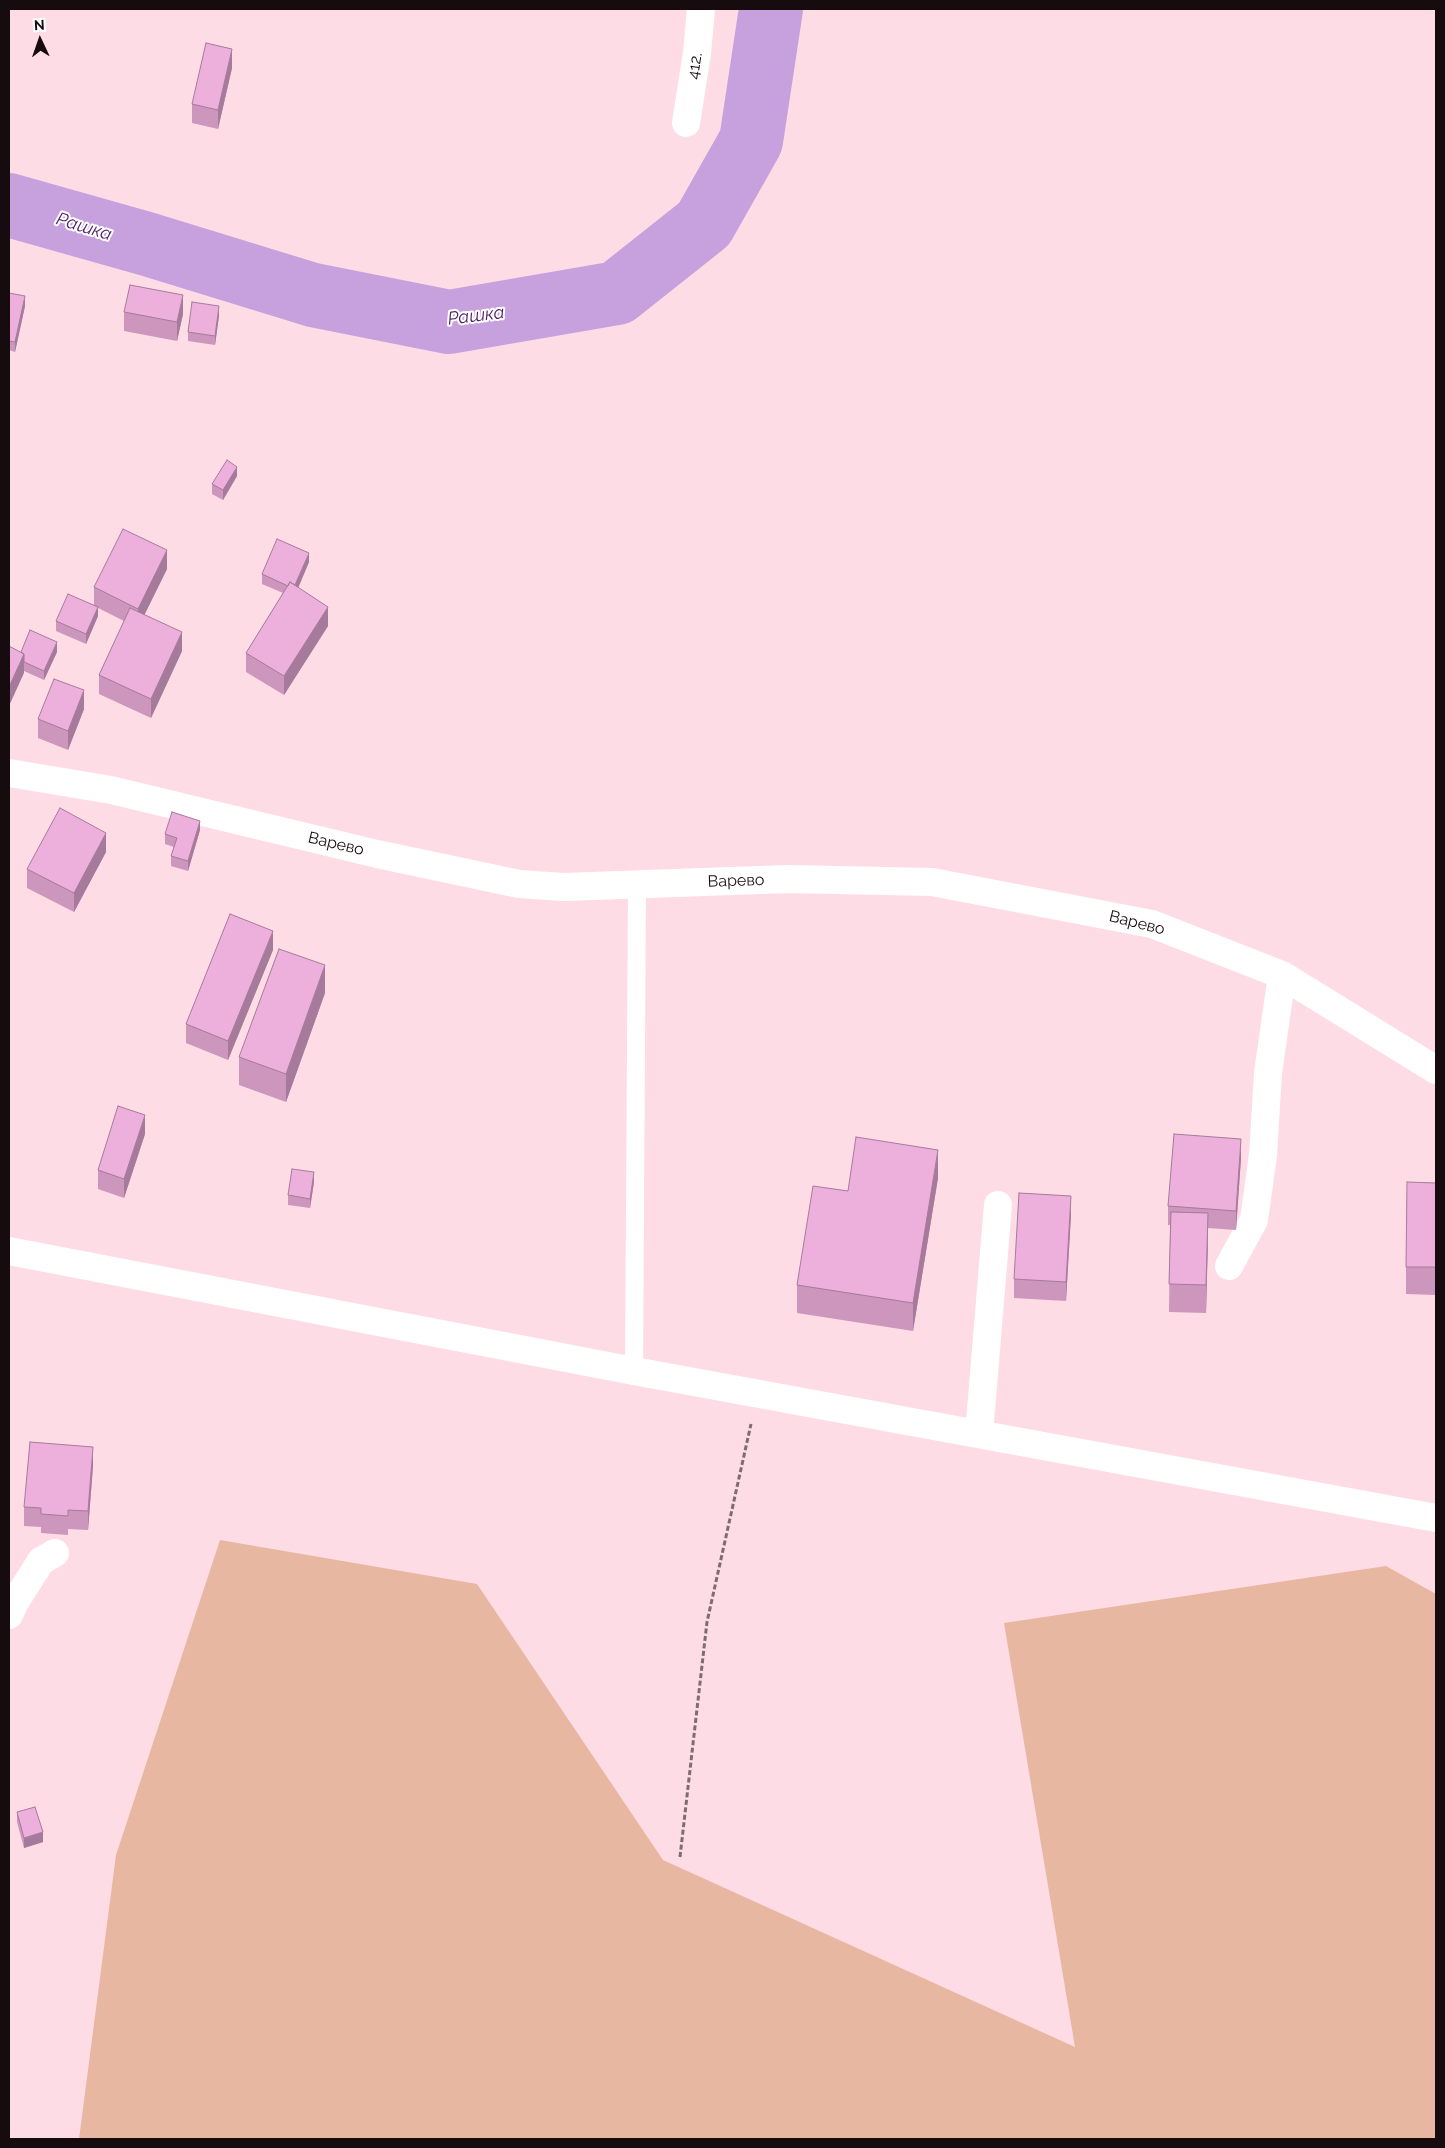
<!DOCTYPE html>
<meta charset="utf-8">
<style>
body{margin:0}
#map{position:relative;width:1445px;height:2148px;overflow:hidden;background:#fedce5;font-family:Raleway,sans-serif}
canvas{display:block}
.frame{position:absolute;inset:0;border:10px solid #160b0f;pointer-events:none}
.north{position:absolute;left:15px;top:15px;width:50px;height:50px;-webkit-text-stroke:4px #fff;paint-order:stroke;rotate:357deg;font-size:14px;font-weight:700;line-height:20px;text-align:center;color:#160b0f}
.north::after{content:'';display:block;margin:auto;width:18px;height:22px;background:#160b0f;clip-path:polygon(50% 0,100% 100%,50% 72%,0 100%)}
</style>
<div id="map">
<canvas width="1445" height="2148"></canvas>
<div class="frame"></div>
<div class="north">N</div>
</div>
<script>
const ctx = document.querySelector('canvas').getContext('2d');
ctx.lineJoin = 'round';
function fillPath(path, color) { ctx.fillStyle = color; ctx.fill(path, 'evenodd'); }
const poly = rows => new Path2D(rows.map(r => 'M' + r).join(''));
function stroke(path, color, width, dash) { ctx.strokeStyle = color; ctx.lineWidth = width; ctx.lineCap = dash ? 'butt' : 'round'; ctx.setLineDash(dash || []); ctx.stroke(path); }
function label(font, color, halo, rows, align = 'center') {
  ctx.font = font + ' Raleway,sans-serif'; ctx.lineWidth = 4; ctx.setLineDash([]); ctx.textBaseline = 'middle'; ctx.strokeStyle = halo; ctx.fillStyle = color; for (const [text, x, y, turn = 0] of rows) {
    ctx.save(); ctx.translate(x, y); ctx.rotate((+turn || 0) * Math.PI / 180); ctx.textAlign = isNaN(turn) ? turn : align; if (halo) ctx.strokeText(text, 0, 0); ctx.fillText(text, 0, 0); ctx.restore();
  }
}
fillPath(poly([
 [220,1540,477,1584,663,1860,1075,2047,1004,1623,1386,1566,1436,1594,1436,2139,79,2139,116,1855]
]), '#e8b7a1');
stroke(poly([
 [9,205,147,244,313,295,449,322,617,293,704,224,751,141,771,9]
]), '#c7a1dd', 64);
stroke(poly([
 [680,1857,707,1622,751,1424]
]), '#806b71', 3, [5, 2.5]);
stroke(poly([
 [634,1371,637,884]
]), '#fff', 18);
stroke(poly([
 [686,123,697,53,701,9],
 [9,773,111,790,377,854,519,884,564,887,788,879,932,882,1152,924,1282,975,1436,1070],
 [9,1251,634,1371,1436,1518],
 [1229,1266,1254,1220,1263,1155,1268,1073,1282,975],
 [979,1434,998,1205],
 [9,1615,15,1602,41,1561,55,1553]
]), '#fff', 28);
fillPath(poly([
 [232,68,218,129,192,123,192,104],
 [9,293,25,306,15,352,9,350],
 [124,312,183,314,177,341,124,331],
 [219,316,215,345,188,341,188,332],
 [237,476,223,500,212,494,212,484],
 [309,562,298,587,328,626,284,695,246,672,246,653,283,593,262,584,262,574],
 [167,569,144,615,182,651,151,718,99,694,99,675,124,621,98,608,98,616,86,644,56,631,56,621,94,605,94,587],
 [21,652,57,652,44,680,24,671,24,673],
 [84,709,68,750,38,738,38,719],
 [200,830,188,871,171,866,171,856,174,847,165,844,165,834],
 [106,852,74,912,27,888,27,869],
 [273,950,228,1060,186,1043,186,1024],
 [325,993,286,1102,239,1085,239,1057],
 [145,1134,124,1198,98,1189,98,1170],
 [1241,1158,1236,1230,1208,1228,1206,1313,1169,1312,1170,1225,1168,1225,1168,1206],
 [938,1178,913,1331,797,1313,797,1285,848,1191],
 [314,1182,310,1208,288,1205,288,1195],
 [1436,1183,1436,1295,1406,1294,1406,1267],
 [1071,1215,1066,1301,1014,1298,1014,1279],
 [93,1466,88,1530,68,1529,68,1535,41,1533,41,1527,24,1526,24,1507],
 [17,1812,43,1842,24,1848,17,1822]
]), '#cc96bd');
fillPath(poly([
 [232,49,232,68,218,129,218,110],
 [183,295,183,314,177,341,177,322],
 [25,296,25,306,15,352,15,342],
 [219,306,219,316,215,345,215,336],
 [237,467,237,476,223,500,223,490],
 [167,550,167,569,138,628,138,609],
 [309,553,309,562,294,598,294,588],
 [98,607,98,616,86,644,86,634],
 [328,607,328,626,284,695,284,676],
 [182,632,182,651,151,718,151,699],
 [57,642,57,652,44,680,44,671],
 [24,654,24,673,9,706,9,687],
 [84,690,84,709,68,750,68,731],
 [200,821,200,830,188,871,188,861],
 [106,833,106,852,74,912,74,893],
 [273,931,273,950,228,1060,228,1041],
 [325,965,325,993,286,1102,286,1074],
 [145,1115,145,1134,124,1198,124,1179],
 [1241,1139,1241,1158,1236,1230,1236,1211],
 [938,1150,938,1178,913,1331,913,1303],
 [314,1172,314,1182,310,1208,310,1199],
 [1071,1196,1071,1215,1066,1301,1066,1282],
 [1208,1213,1208,1241,1206,1313,1206,1285],
 [93,1447,93,1466,88,1530,88,1511],
 [43,1832,43,1842,24,1848,24,1838]
]), '#a67a9a');
const building = poly([
 [206,43,232,49,218,110,192,104,206,43],
 [130,285,183,295,177,322,124,312,130,285],
 [9,293,25,296,15,342,9,341,9,293],
 [192,302,219,306,215,336,188,332,192,302],
 [227,460,237,467,223,490,212,484,227,460],
 [123,529,167,550,138,609,94,587,123,529],
 [277,539,309,553,295,585,290,582,288,586,262,574,277,539],
 [290,582,328,607,284,676,246,653,290,582],
 [68,594,98,607,86,634,56,621,68,594],
 [130,608,182,632,151,699,99,675,130,608],
 [30,630,57,642,44,671,24,662,24,654,21,652,30,630],
 [9,646,24,654,9,687,9,646],
 [54,679,84,690,68,731,38,719,54,679],
 [60,808,106,833,74,893,27,869,60,808],
 [172,812,200,821,188,861,171,856,177,838,165,834,172,812],
 [230,914,273,931,228,1041,186,1024,230,914],
 [279,949,325,965,286,1074,239,1057,279,949],
 [118,1106,145,1115,124,1179,98,1170,118,1106],
 [1174,1134,1241,1139,1236,1211,1168,1206,1174,1134],
 [856,1137,938,1150,913,1303,797,1285,813,1186,848,1191,856,1137],
 [292,1169,314,1172,310,1199,288,1195,292,1169],
 [1407,1182,1436,1183,1436,1267,1406,1267,1407,1182],
 [1019,1193,1071,1196,1066,1282,1014,1279,1019,1193],
 [1171,1212,1208,1213,1206,1285,1169,1284,1171,1212],
 [30,1442,93,1447,88,1511,68,1510,68,1516,41,1514,41,1508,24,1507,30,1442],
 [35,1807,43,1832,24,1838,17,1812,35,1807]
]);
fillPath(building, '#edafdc');
stroke(building, '#a67a9a', 1);
label('16px', '#160b0f', '#fff', [
 ["412.",695,66,-81],
 ["Варево",336,844,13],
 ["Варево",736,881,-2],
 ["Варево",1137,923,14]
]);
label('italic 18px', '#4e1e64', '#fff', [
 ["Рашка",84,227,17],
 ["Рашка",476,316,-7]
]);
</script>
